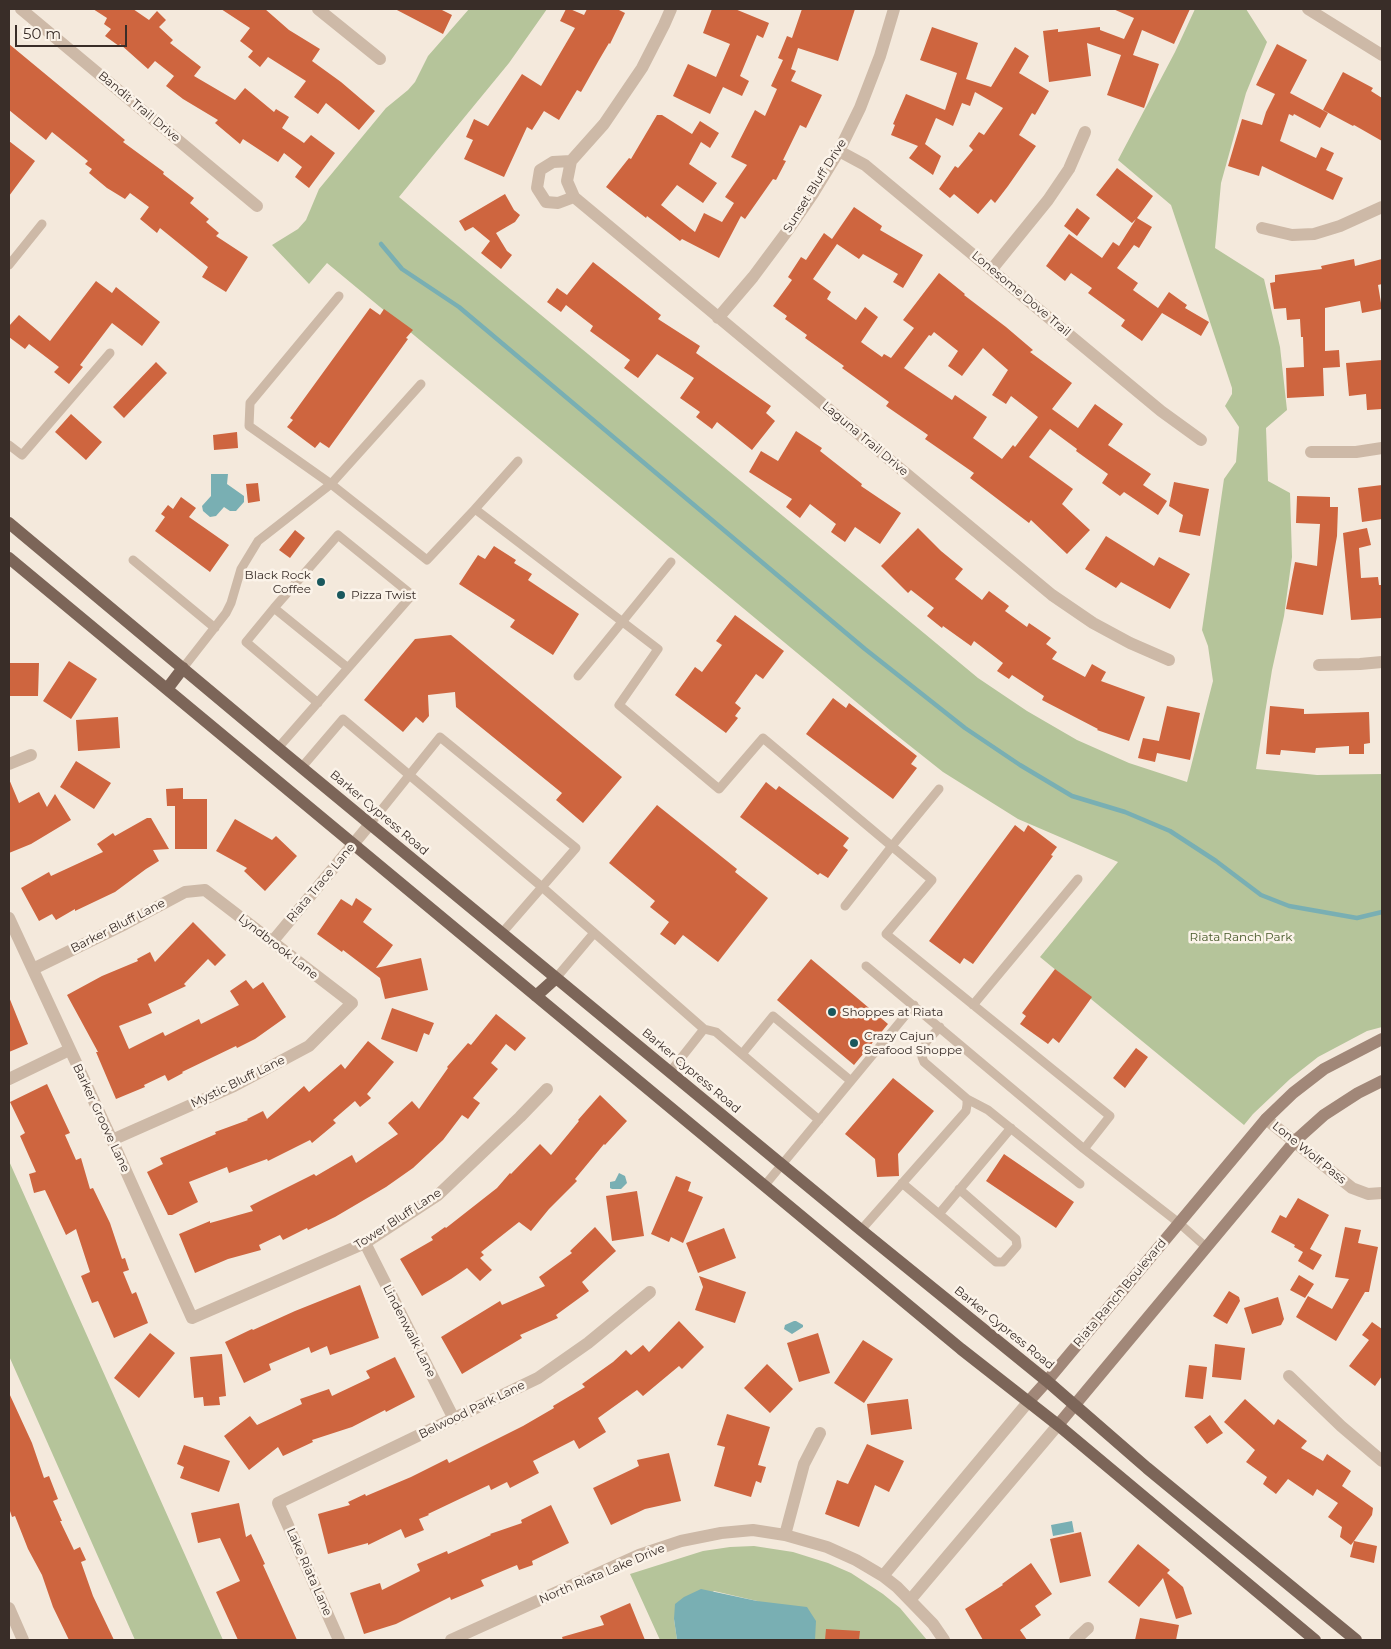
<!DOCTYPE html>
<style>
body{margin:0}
#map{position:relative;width:1391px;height:1649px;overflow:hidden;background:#f4e9dc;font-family:Montserrat,sans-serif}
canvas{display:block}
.frame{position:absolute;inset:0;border:10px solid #392d28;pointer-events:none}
.scale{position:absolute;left:15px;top:25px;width:112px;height:22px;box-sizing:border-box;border:2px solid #392d28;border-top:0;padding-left:6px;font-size:15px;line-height:18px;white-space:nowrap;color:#392d28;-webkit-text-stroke:4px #fbf3e9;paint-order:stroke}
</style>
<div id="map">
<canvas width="1391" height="1649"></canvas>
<div class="frame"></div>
<div class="scale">50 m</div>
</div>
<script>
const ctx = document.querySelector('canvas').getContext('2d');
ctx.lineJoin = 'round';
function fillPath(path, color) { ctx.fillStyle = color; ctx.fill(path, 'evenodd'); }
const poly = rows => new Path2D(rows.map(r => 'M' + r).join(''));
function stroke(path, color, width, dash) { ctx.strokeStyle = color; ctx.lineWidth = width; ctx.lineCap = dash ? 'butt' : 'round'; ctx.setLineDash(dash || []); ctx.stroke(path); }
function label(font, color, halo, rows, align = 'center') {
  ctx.font = font + ' Montserrat,sans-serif'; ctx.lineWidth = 5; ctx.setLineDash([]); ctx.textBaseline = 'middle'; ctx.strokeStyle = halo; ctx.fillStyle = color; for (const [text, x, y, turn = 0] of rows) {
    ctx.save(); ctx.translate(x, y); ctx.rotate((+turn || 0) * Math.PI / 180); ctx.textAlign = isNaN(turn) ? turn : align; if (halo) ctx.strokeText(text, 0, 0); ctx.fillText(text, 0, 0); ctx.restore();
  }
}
fillPath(poly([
 [469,9,547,9,509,63,399,197,978,678,1027,711,1077,740,1129,763,1187,782,1213,681,1208,646,1202,630,1224,479,1236,462,1239,427,1225,406,1232,394,1232,388,1171,205,1118,160,1175,52,1195,9,1246,9,1267,42,1246,93,1221,183,1215,248,1264,279,1280,347,1287,410,1266,428,1268,481,1290,493,1292,557,1284,616,1272,670,1256,769,1317,775,1382,774,1382,1027,1367,1031,1318,1057,1290,1079,1253,1114,1244,1125,1040,957,1118,862,1018,819,943,772,890,730,327,263,309,284,272,245,298,229,306,220,319,189,386,108,408,90,415,82,428,56],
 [9,1161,223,1640,135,1640,9,1356],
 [754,1546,793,1552,828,1563,851,1573,883,1594,900,1608,927,1640,815,1640,815,1633,757,1601,714,1591,674,1619,677,1640,660,1640,630,1574,703,1551,730,1547]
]), '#b5c49a');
fillPath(poly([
 [211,474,228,474,227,484,244,496,244,502,236,511,230,511,224,507,216,516,210,517,203,511,202,506,211,496],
 [619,1173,625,1176,627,1183,621,1189,612,1189,610,1188,610,1182,615,1181],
 [794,1321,796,1321,803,1325,803,1327,792,1334,784,1329,785,1325],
 [1072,1521,1074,1532,1053,1536,1051,1525],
 [701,1589,757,1601,807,1607,816,1621,815,1640,677,1640,674,1619,675,1604,684,1597]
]), '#79afb3');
stroke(poly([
 [381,244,402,269,459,307,865,649,965,728,1020,765,1072,796,1125,812,1170,831,1216,861,1261,895,1289,906,1357,918,1382,912]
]), '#79afb3', 4.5);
fillPath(poly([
 [93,9,133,9,149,20,157,11,166,20,159,27,173,40,170,43,201,67,194,76,235,100,245,88,274,112,276,109,289,117,282,128,304,143,311,135,335,153,309,188,295,177,302,167,284,153,278,162,243,139,240,144,215,123,218,120,183,99,166,86,174,76,155,61,148,69,120,44,119,46,105,36,111,29,104,24,107,18],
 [221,9,265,9,289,30,320,49,312,61,341,82,375,111,359,130,326,103,318,114,294,97,306,81,268,57,260,67,248,57,253,51,240,41,250,28],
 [395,9,440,9,452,15,443,34],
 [566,9,570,9,584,15,587,9,617,9,625,13,610,44,609,43,599,60,581,92,577,90,559,120,544,111,532,130,527,127,504,177,464,159,473,140,466,137,474,119,488,126,522,74,541,86,575,28,560,21],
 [712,9,735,9,769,23,763,38,757,35,740,76,749,81,742,96,723,87,710,114,673,96,688,64,716,77,730,44,703,33],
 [802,9,855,9,838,61,798,48,791,69,796,71,791,81,822,95,806,128,800,125,783,160,786,161,776,180,773,179,745,219,741,216,719,258,682,239,680,241,647,216,646,218,606,187,629,158,631,159,657,115,662,115,692,134,700,121,719,133,710,148,701,142,689,164,717,183,703,203,677,185,661,205,695,232,704,213,722,222,734,203,725,197,747,165,731,157,755,110,765,116,777,89,771,86,783,60,778,58,787,36,792,38],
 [1113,9,1190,9,1174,44,1142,30,1133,55,1159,64,1144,108,1107,95,1121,55,1087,43,1091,76,1049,82,1043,31,1058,29,1058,32,1100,27,1100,30,1124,39,1134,18],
 [932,27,978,43,966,79,991,87,1015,47,1029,56,1019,73,1049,91,1035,115,1032,113,1019,135,1036,146,1008,186,995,203,991,199,978,214,954,194,950,198,939,189,955,166,958,168,973,150,969,146,979,132,984,135,1003,108,975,92,970,106,962,103,953,126,936,118,925,144,941,156,933,175,909,158,918,146,891,135,895,125,893,124,906,94,945,110,957,73,920,60],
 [9,44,125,140,123,142,164,172,163,174,194,198,190,203,209,219,206,222,219,233,216,236,248,257,226,292,202,277,208,267,160,228,157,233,140,219,149,207,130,193,125,199,107,188,89,173,92,169,85,164,88,161,52,132,46,140,9,110],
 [1277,44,1307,60,1290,93,1328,113,1320,128,1294,114,1293,116,1289,114,1280,141,1316,158,1321,147,1334,153,1326,170,1343,178,1333,200,1262,166,1259,176,1228,166,1242,119,1262,125,1266,112,1275,94,1256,85],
 [1343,72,1373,88,1371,91,1382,98,1382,141,1354,125,1353,126,1323,110],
 [9,141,35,161,9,196],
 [1117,168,1153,196,1137,218,1152,227,1139,248,1134,245,1117,268,1138,283,1133,290,1158,308,1169,292,1187,305,1185,308,1209,322,1201,336,1162,313,1142,341,1121,326,1125,320,1088,293,1092,288,1071,273,1065,281,1046,266,1069,234,1102,258,1113,242,1119,246,1136,219,1132,223,1096,195],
 [505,194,514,210,520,215,515,222,496,233,507,251,512,255,501,269,481,253,490,241,473,227,465,231,459,221],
 [854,207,882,226,880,230,923,255,903,288,893,282,898,274,863,254,859,259,837,244,813,279,831,292,827,299,856,320,865,307,878,317,861,342,882,357,884,354,891,358,914,328,903,320,939,273,965,294,964,295,1006,327,1033,350,1030,352,1072,383,1052,409,1078,428,1095,404,1123,424,1108,445,1151,474,1143,485,1167,501,1158,515,1124,492,1120,496,1102,483,1108,474,1076,451,1077,449,1050,429,1029,457,1073,489,1062,504,1090,530,1067,554,1031,520,1029,523,970,478,974,473,925,439,928,435,886,406,889,402,842,368,844,366,805,338,807,335,785,319,787,316,773,306,792,280,788,277,801,257,806,260,824,233,832,239],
 [934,332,958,351,948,366,962,376,983,348,1008,370,992,395,1006,404,1011,396,1038,417,1015,447,1013,445,1002,459,973,438,987,417,955,395,952,400,904,368,929,335,931,336],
 [1077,208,1090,218,1077,236,1064,226],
 [1354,259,1355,266,1382,259,1382,284,1378,285,1382,309,1362,313,1360,301,1325,308,1325,351,1339,350,1340,367,1323,368,1324,396,1287,398,1286,368,1304,367,1303,337,1301,337,1300,319,1287,320,1286,308,1274,309,1270,283,1275,282,1275,275,1322,269,1321,266],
 [593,262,661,315,658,319,700,346,696,353,771,406,766,413,775,421,752,450,717,422,712,429,696,417,700,412,680,398,694,378,657,354,638,378,624,368,630,360,590,331,593,326,566,305,561,312,547,302,557,288,567,295],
 [96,281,112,293,116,287,160,322,142,346,112,323,80,365,83,367,69,384,54,372,59,367,29,344,25,349,9,337,9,326,19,315,50,341],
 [370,308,380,315,384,309,413,330,406,338,408,339,329,448,320,442,315,448,287,427,293,420,290,418],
 [1382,360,1382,409,1367,410,1366,394,1349,396,1346,363],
 [156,362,167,373,124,418,113,407],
 [71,414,102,442,86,460,55,432],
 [796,431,822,448,820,451,862,484,861,486,901,513,880,544,855,527,845,542,831,532,836,524,810,504,800,518,786,507,792,499,749,472,761,451,778,461],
 [237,432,238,448,214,450,213,435],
 [1174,482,1209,489,1200,536,1179,532,1183,515,1169,506],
 [258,483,260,501,248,503,246,484],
 [1382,485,1382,519,1362,522,1358,488],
 [1297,496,1330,497,1330,507,1338,507,1337,536,1323,615,1286,609,1295,562,1317,566,1320,524,1296,523],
 [181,497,196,508,189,517,229,545,210,572,155,531,165,517,161,514,168,505,173,509],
 [918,528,941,551,963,569,955,579,982,600,989,591,1009,606,1005,611,1027,627,1029,623,1051,638,1046,644,1057,652,1052,659,1085,677,1092,664,1106,672,1101,681,1145,697,1129,741,1097,730,1098,729,1042,700,1044,696,1012,675,1009,679,997,671,1003,663,974,641,971,646,943,626,942,628,927,616,934,608,911,590,908,593,881,566],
 [1367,528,1371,545,1359,548,1361,578,1378,577,1379,585,1382,585,1382,618,1351,620,1343,533],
 [295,530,305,538,290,558,279,550],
 [1106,536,1154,566,1159,557,1190,574,1170,609,1121,582,1116,588,1085,569],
 [494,546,516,560,514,563,532,574,528,580,579,614,553,655,510,627,515,620,459,584,478,555,485,559],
 [735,615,784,651,763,679,756,674,735,703,741,708,735,716,738,718,726,733,675,695,695,667,702,672,722,645,716,641],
 [451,635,622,777,583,823,556,800,562,793,456,707,455,692,428,695,429,716,423,723,416,717,403,732,364,700,415,639],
 [69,661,97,679,71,719,43,701],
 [9,663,39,663,38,696,9,696],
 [833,698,846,708,849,703,917,756,911,764,917,768,893,799,806,734],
 [1167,706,1200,713,1190,760,1157,753,1155,762,1138,758,1143,738,1159,741],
 [1270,706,1304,709,1304,714,1369,712,1370,743,1364,744,1364,754,1349,754,1349,746,1316,748,1315,753,1281,750,1280,755,1266,754],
 [118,717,120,748,78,751,76,720],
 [76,761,111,783,94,809,60,787],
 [9,779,19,803,39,792,47,807,55,794,71,820,31,844,9,853],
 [766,782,776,790,779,786,849,838,843,846,848,850,828,878,820,873,818,875,740,817],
 [183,788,183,799,207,799,207,849,175,849,175,806,167,806,166,789],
 [657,805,737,869,735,872,768,898,718,962,683,935,675,945,660,934,669,922,650,907,655,901,609,863],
 [147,818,151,818,169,849,153,850,159,861,146,869,115,892,75,911,75,909,56,920,52,914,39,921,21,888,49,872,51,876,103,852,97,844,113,833,115,836],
 [235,819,272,840,276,836,297,856,265,891,244,871,247,868,216,851],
 [1015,825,1024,832,1028,825,1057,847,1051,855,1053,856,973,964,964,958,960,964,929,941],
 [356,898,372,909,363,922,393,945,376,968,421,958,428,990,385,999,380,978,343,950,342,952,317,934,341,899,352,906],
 [193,922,226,955,215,966,208,959,184,984,186,986,148,1004,152,1013,119,1026,129,1049,163,1032,165,1036,199,1019,201,1024,239,1005,230,991,246,980,253,989,263,982,286,1017,255,1039,237,1048,236,1046,182,1072,183,1073,168,1081,165,1075,144,1085,145,1087,116,1099,96,1052,98,1052,67,995,102,976,138,961,137,959,150,952,155,962],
 [811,959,888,1024,854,1065,777,1000],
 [1055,969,1092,997,1059,1043,1053,1038,1048,1044,1020,1024,1026,1016,1022,1013],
 [9,997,28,1044,9,1052],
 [392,1008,434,1023,429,1035,424,1033,417,1052,381,1039],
 [496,1014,526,1038,515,1051,506,1044,491,1063,498,1069,473,1098,480,1103,468,1119,462,1115,443,1140,413,1168,386,1187,335,1217,308,1230,307,1228,283,1240,280,1235,259,1245,261,1250,228,1259,195,1273,179,1234,210,1221,210,1223,253,1211,250,1206,314,1174,316,1176,352,1155,356,1163,398,1134,388,1123,412,1101,419,1109,448,1068,447,1067,468,1043,471,1045],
 [368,1041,394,1062,367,1094,371,1098,360,1107,355,1101,333,1120,336,1123,312,1143,310,1140,268,1161,267,1159,229,1173,227,1167,189,1182,198,1202,172,1215,168,1215,147,1172,163,1164,160,1158,216,1134,215,1132,248,1120,247,1119,263,1111,267,1119,304,1086,309,1092,341,1064,345,1069],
 [1136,1048,1148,1057,1125,1088,1113,1078],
 [893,1078,934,1111,898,1154,899,1176,877,1177,875,1159,845,1134],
 [47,1084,70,1133,65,1135,76,1160,81,1158,90,1189,93,1188,110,1223,122,1259,125,1258,129,1270,123,1272,132,1294,136,1292,148,1323,114,1338,98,1301,92,1303,81,1276,90,1272,76,1229,66,1235,45,1190,34,1193,29,1174,36,1172,20,1136,25,1133,10,1102],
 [600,1095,627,1121,605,1145,604,1144,575,1179,577,1181,549,1209,531,1231,519,1222,481,1252,484,1255,480,1258,492,1270,480,1281,467,1268,451,1279,422,1296,400,1259,433,1240,431,1237,445,1227,446,1228,497,1188,510,1173,511,1174,540,1144,551,1155,579,1121,578,1120],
 [1004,1154,1074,1202,1056,1228,986,1181],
 [676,1176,691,1182,688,1191,703,1197,683,1243,671,1237,669,1242,651,1234],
 [637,1191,644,1236,612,1241,606,1196],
 [1298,1198,1329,1215,1310,1249,1322,1255,1313,1270,1298,1261,1303,1252,1294,1247,1295,1245,1271,1232,1280,1215,1286,1218],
 [595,1227,616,1251,582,1282,589,1291,556,1315,558,1318,520,1335,522,1338,462,1374,441,1337,500,1301,502,1305,545,1286,539,1277,572,1253,570,1251],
 [1345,1227,1361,1230,1358,1243,1378,1247,1369,1292,1365,1292,1336,1341,1296,1317,1308,1296,1332,1309,1349,1279,1335,1277],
 [724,1228,736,1258,698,1273,686,1243],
 [1299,1275,1314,1284,1305,1298,1290,1290],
 [699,1276,746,1292,735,1323,695,1310,703,1287],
 [360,1285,379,1338,330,1355,327,1346,311,1353,309,1347,269,1364,271,1370,244,1383,225,1342,252,1329,253,1330,295,1311],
 [1229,1291,1239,1297,1240,1301,1227,1324,1213,1316],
 [1278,1297,1284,1319,1281,1325,1252,1334,1244,1308],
 [679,1321,704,1347,682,1369,679,1366,643,1396,637,1390,598,1418,606,1432,579,1449,574,1440,533,1461,539,1473,510,1488,507,1482,491,1490,489,1485,428,1514,429,1515,419,1519,424,1530,405,1538,401,1529,368,1545,368,1543,328,1554,318,1514,350,1505,348,1502,365,1494,366,1496,411,1477,447,1459,449,1463,523,1426,554,1408,553,1406,585,1387,582,1384,613,1362,626,1350,631,1355,643,1345,649,1352],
 [1372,1322,1382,1329,1382,1376,1375,1386,1349,1366,1369,1340,1362,1335],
 [150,1333,175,1353,139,1398,114,1378],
 [818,1333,830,1373,799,1382,787,1343],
 [863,1340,893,1359,864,1403,834,1383],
 [1215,1344,1245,1348,1241,1380,1212,1377],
 [222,1354,226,1396,219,1397,220,1405,204,1406,203,1397,194,1398,190,1357],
 [395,1357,415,1397,386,1412,385,1410,352,1427,312,1440,313,1442,283,1456,278,1447,249,1470,224,1436,250,1416,257,1425,302,1404,300,1399,329,1389,332,1396,370,1378,366,1371],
 [767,1364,793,1389,770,1413,744,1388],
 [1189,1365,1207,1367,1203,1399,1185,1397],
 [9,1393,32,1443,44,1478,49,1476,58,1499,53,1501,62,1521,60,1521,74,1550,80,1547,86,1560,81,1562,93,1596,114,1640,69,1640,53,1607,42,1575,28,1549,15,1516,12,1517,9,1508],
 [908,1399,912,1429,871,1435,867,1404],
 [1245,1399,1274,1425,1278,1419,1307,1441,1301,1448,1323,1461,1327,1454,1351,1471,1342,1486,1373,1508,1372,1515,1354,1541,1377,1546,1374,1563,1350,1557,1354,1541,1351,1545,1340,1537,1342,1527,1328,1517,1338,1503,1317,1489,1313,1496,1288,1479,1276,1494,1263,1484,1267,1477,1246,1462,1255,1450,1224,1422],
 [727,1414,770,1427,758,1465,766,1467,761,1483,756,1481,751,1497,714,1486,725,1447,717,1445],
 [1210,1415,1223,1433,1207,1444,1194,1427],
 [867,1444,904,1461,889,1492,875,1485,859,1527,825,1514,837,1480,848,1484],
 [184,1445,230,1461,219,1492,180,1478,184,1467,177,1464],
 [669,1453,681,1501,645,1509,611,1525,593,1488,639,1466,637,1460],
 [239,1503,246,1537,251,1534,265,1564,263,1565,297,1640,238,1640,216,1592,240,1581,220,1538,198,1543,191,1513],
 [551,1505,569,1543,532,1561,533,1565,519,1570,517,1565,481,1580,484,1586,451,1600,450,1597,396,1624,364,1634,350,1593,380,1583,382,1590,420,1571,417,1564,447,1551,448,1554,491,1535,490,1534,522,1523,521,1520],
 [1081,1532,1091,1576,1060,1583,1050,1539],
 [1138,1544,1170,1570,1167,1573,1183,1587,1192,1614,1176,1619,1163,1578,1139,1607,1108,1582],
 [1031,1563,1052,1594,1035,1606,1041,1615,1020,1630,1027,1640,983,1640,965,1609,1003,1585,1002,1584],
 [630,1603,645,1640,563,1640,562,1637,604,1625,600,1616],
 [1140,1618,1179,1625,1176,1640,1135,1640],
 [826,1629,860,1631,859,1640,825,1640]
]), '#ce653f');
stroke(poly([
 [9,265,42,224],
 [339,296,250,403,249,426,331,484,421,384],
 [9,445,22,455,110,353],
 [475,509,518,461],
 [133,560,215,628],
 [274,608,338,535,412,595,348,668],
 [183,668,226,613,231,603,241,569,258,541,331,484,427,560,475,509,658,649,619,705,719,789,763,738,932,880,886,934,1110,1116,1084,1149],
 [578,676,671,562],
 [278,748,348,668,274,608,246,642,318,703],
 [302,767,343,719,542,887,704,1029,670,1072],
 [370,824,440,737,576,848,502,933],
 [845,906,892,846,939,789],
 [866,966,1084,1149,1179,1223,1206,1247],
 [556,978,594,933],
 [973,1005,1078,879],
 [704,1029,716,1032,819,1120],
 [742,1054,773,1016,851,1081],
 [967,1099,988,1110,1080,1184],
 [902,1183,996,1262,1003,1262,1017,1246,1016,1239,959,1189],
 [765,1185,914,1005],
 [939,1214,1011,1128],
 [861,1230,966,1111,967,1105,967,1099,924,1062,922,1057,923,1050,926,1042,940,1027]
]), '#cdb9a7', 9);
stroke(poly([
 [21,9,257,206],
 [318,9,380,59],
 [671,9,664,25,642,68,604,124,571,161,567,181,574,197,1052,595,1093,623,1130,643,1169,660],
 [1308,9,1382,55],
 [839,151,865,165,1161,411,1201,440],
 [571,161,553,162,540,170,537,188,546,202,558,203,574,197],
 [1262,228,1292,235,1314,234,1340,226,1382,207],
 [992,269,1048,200,1069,169,1085,132],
 [718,318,753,277,788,230,814,192,839,151,860,108,880,56,894,9],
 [1311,452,1356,452,1382,448],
 [1319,665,1360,664,1382,662],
 [9,764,31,755],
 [9,918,112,1140,192,1318,365,1243,438,1195,520,1117,547,1089],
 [272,942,370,824],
 [33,969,125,924,185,892,205,890,352,1003,309,1046,234,1086,112,1140],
 [9,1079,69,1050],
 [1266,1119,1352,1188,1368,1194,1382,1193],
 [365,1243,454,1419],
 [1289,1376,1341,1426,1382,1461],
 [785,1535,804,1464,820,1433],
 [883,1576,1029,1401],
 [911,1599,1058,1425],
 [9,1608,23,1640],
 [339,1640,278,1503,538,1378,588,1343,650,1292],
 [451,1640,639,1555,681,1541,721,1533,753,1530,785,1535,827,1547,856,1560,883,1576,897,1587,933,1624,944,1640],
 [1075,1640,1088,1628]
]), '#cdb9a7', 12);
stroke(poly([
 [1029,1401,1047,1381,1266,1119,1293,1093,1324,1069,1382,1039],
 [1058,1425,1295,1141,1324,1115,1358,1093,1382,1081]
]), '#a18778', 12);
stroke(poly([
 [9,523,278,748,861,1230,1047,1381,1147,1468,1356,1640],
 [9,558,961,1349,1058,1425,1315,1640],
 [167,689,183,668],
 [536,996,556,978]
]), '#7c6558', 12);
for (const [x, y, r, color] of [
 [321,582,5,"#1a585d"],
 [341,595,5,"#1a585d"],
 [832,1012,5,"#1a585d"],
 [854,1043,5,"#1a585d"]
]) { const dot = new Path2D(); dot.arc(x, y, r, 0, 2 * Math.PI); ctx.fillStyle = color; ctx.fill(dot); stroke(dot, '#fbf3e9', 2); }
label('12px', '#392d28', '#fbf3e9', [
 ["Bandit Trail Drive",139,107,40],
 ["Sunset Bluff Drive",815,186,-58],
 ["Lonesome Dove Trail",1021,294,40],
 ["Laguna Trail Drive",865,439,40],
 ["Barker Cypress Road",379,813,40],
 ["Riata Trace Lane",321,883,-50],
 ["Barker Bluff Lane",118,926,-27],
 ["Lyndbrook Lane",278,947,38],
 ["Barker Cypress Road",691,1071,40],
 ["Mystic Bluff Lane",238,1082,-26],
 ["Barker Groove Lane",101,1118,65],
 ["Lone Wolf Pass",1309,1153,39],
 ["Tower Bluff Lane",398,1219,-33],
 ["Riata Ranch Boulevard",1120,1293,-50],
 ["Barker Cypress Road",1004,1328,39],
 ["Lindenwalk Lane",409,1331,63],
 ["Belwood Park Lane",472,1410,-26],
 ["Lake Riata Lane",309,1572,66],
 ["North Riata Lake Drive",602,1574,-23]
]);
label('12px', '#392d28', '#fbf3e9', [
 ["Black Rock",311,575,"right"],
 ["Coffee",311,589,"right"],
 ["Pizza Twist",351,595],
 ["Shoppes at Riata",842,1012],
 ["Crazy Cajun",864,1036],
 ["Seafood Shoppe",864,1050]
], 'left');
label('12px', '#47592a', '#fbf3e9', [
 ["Riata Ranch Park",1241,937]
]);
</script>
